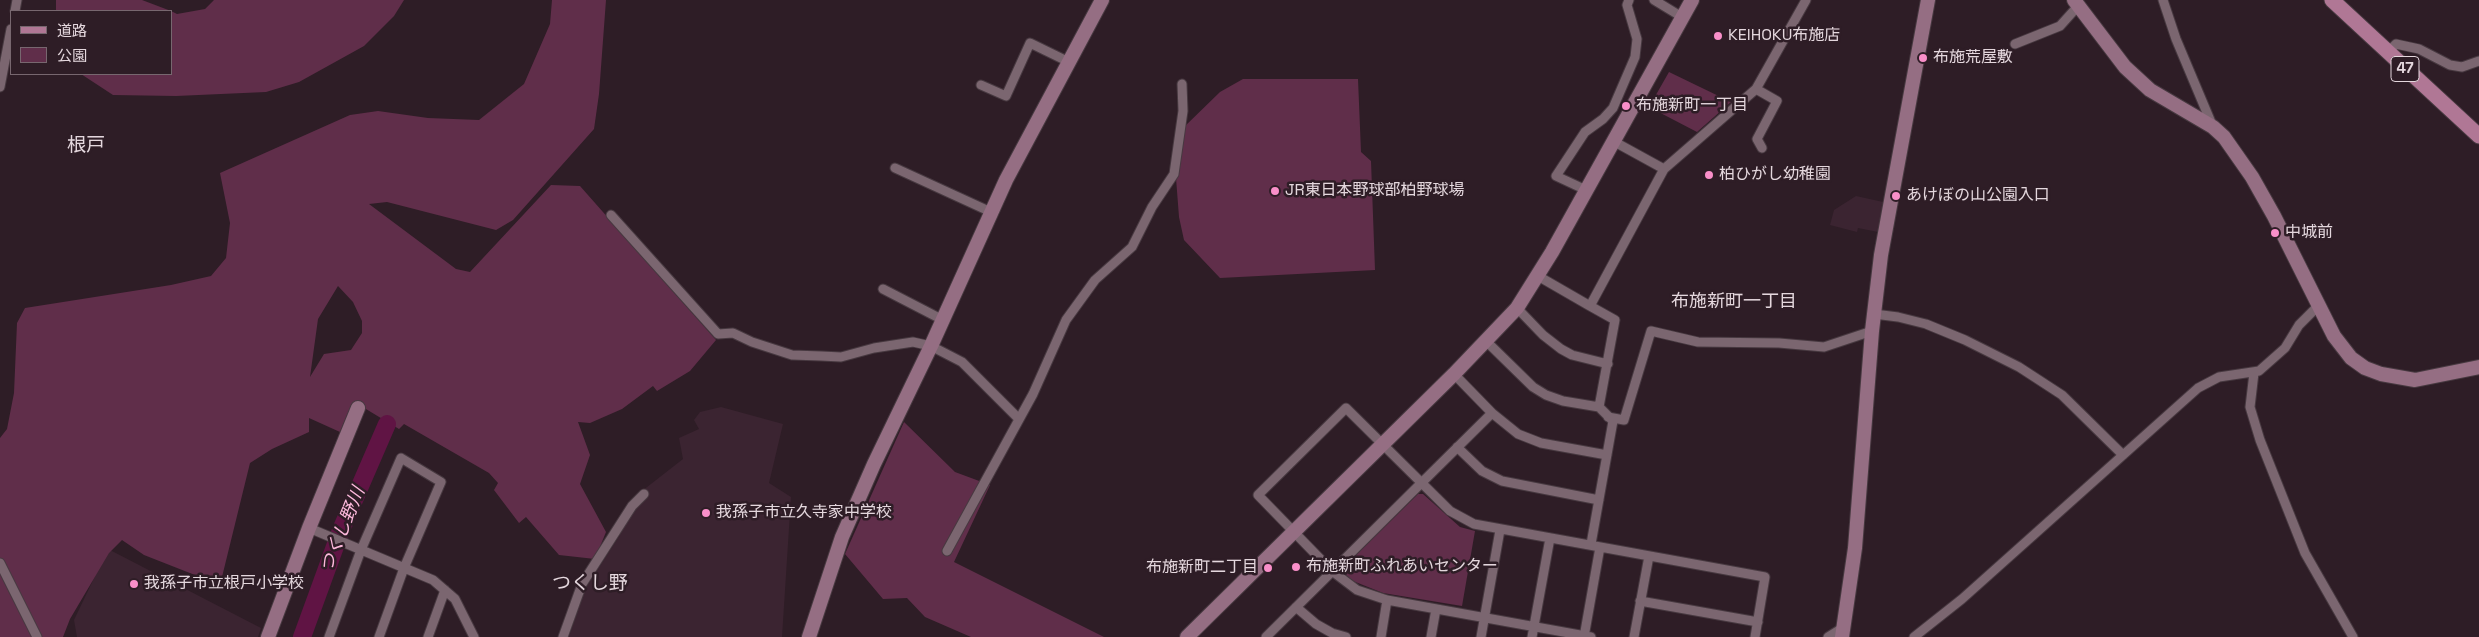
<!DOCTYPE html>
<meta charset="utf-8">
<style>
body{margin:0}
#map{position:relative;width:2479px;height:637px;overflow:hidden;background:#2e1d26;font-family:"Space Grotesk","Noto Sans JP",sans-serif}
canvas{display:block}
.legend{position:absolute;left:10px;top:10px;width:162px;height:65px;box-sizing:border-box;background:#2e1d26;border:1px solid #77676f;margin:0;padding:6px 9px;list-style:none;font-size:15px;color:#e4d7dd}
.legend li{display:flex;align-items:center;gap:10px;height:25px}
.legend b{width:25px;border:1px solid #77676f}
</style>
<div id="map">
<canvas width="2479" height="637"></canvas>
<ul class="legend">
<li><b style="height:6px;background:#b07795"></b>道路</li>
<li><b style="height:14px;background:#602e4a"></b>公園</li>
</ul>
</div>
<script>
const ctx = document.querySelector('canvas').getContext('2d');
ctx.lineJoin = 'round';
function fillPath(path, color) { ctx.fillStyle = color; ctx.fill(path, 'evenodd'); }
const poly = rows => new Path2D(rows.map(r => 'M' + r).join(''));
function stroke(path, color, width, dash) { ctx.strokeStyle = color; ctx.lineWidth = width; ctx.lineCap = dash ? 'butt' : 'round'; ctx.setLineDash(dash || []); ctx.stroke(path); }
function label(font, color, halo, rows, align = 'center') {
  ctx.font = font + ' "Space Grotesk","Noto Sans JP",sans-serif'; ctx.lineWidth = 5; ctx.setLineDash([]); ctx.textBaseline = 'middle'; ctx.strokeStyle = halo; ctx.fillStyle = color; for (const [text, x, y, turn = 0] of rows) {
    ctx.save(); ctx.translate(x, y); ctx.rotate((+turn || 0) * Math.PI / 180); ctx.textAlign = isNaN(turn) ? turn : align; if (halo) ctx.strokeText(text, 0, 0); ctx.fillText(text, 0, 0); ctx.restore();
  }
}
fillPath(poly([
 [1856,196,1883,202,1878,232,1858,228,1857,232,1830,225,1834,210],
 [721,407,783,424,769,483,791,497,782,637,569,637,584,591,620,535,611,529,633,498,683,459,679,438,699,429,694,420,700,412],
 [108,549,261,628,258,637,77,637,74,620]
]), '#3b2431');
fillPath(poly([
 [56,0,142,0,171,11,56,11],
 [214,0,404,0,394,16,364,46,299,82,266,92,176,96,113,95,81,74,171,74,171,11,177,14,205,9],
 [552,0,606,0,599,94,594,129,513,220,496,230,387,202,369,204,456,269,470,272,551,185,580,186,716,340,690,371,657,391,653,386,622,409,590,423,578,422,590,455,580,484,606,532,595,559,559,555,526,517,519,523,494,490,498,483,489,473,404,424,399,429,356,403,350,418,347,415,340,432,309,418,309,432,272,449,250,463,222,577,200,577,144,555,122,540,109,553,70,619,63,637,0,637,0,438,7,429,14,393,17,323,25,308,171,285,211,276,226,258,230,223,220,173,350,115,378,111,428,118,479,120,524,84,550,24],
 [338,286,353,302,362,321,362,333,351,350,324,354,310,377,318,319],
 [1669,72,1731,102,1697,132,1649,107],
 [1243,79,1358,79,1361,152,1371,161,1375,270,1220,278,1184,240,1179,217,1175,165,1182,129,1220,92],
 [904,422,955,472,990,485,954,562,1104,637,971,637,925,617,907,598,883,599,845,554],
 [1418,494,1423,494,1460,527,1475,531,1462,606,1383,593,1353,581,1342,573,1344,567]
]), '#602e4a');
stroke(poly([
 [302,637,341,530,387,424]
]), '#601444', 18);
const street = poly([
 [1654,0,1682,17],
 [2163,0,2176,39,2213,127],
 [15,11,17,0],
 [2015,44,2060,26,2078,6],
 [2387,53,2396,44,2419,49,2450,65,2462,67,2479,61],
 [981,85,1006,96,1030,43,1069,62],
 [0,87,11,29],
 [1756,89,1806,0],
 [1613,141,1664,169],
 [895,168,991,212],
 [1586,190,1556,176,1585,132,1603,119,1613,108,1635,57,1637,39,1627,5,1629,0],
 [611,215,718,334,733,333,752,342,792,355,821,356,841,357,874,348,913,342,931,346],
 [1538,276,1590,306],
 [883,289,943,320],
 [1517,308,1543,335,1561,349,1572,355,1608,364],
 [1874,314,1898,317,1926,324,1965,340,2019,367,2062,395,2123,455],
 [1486,341,1533,387,1546,395,1563,401,1599,407],
 [931,346,962,362,1019,419],
 [2254,373,2250,407,2260,440,2305,553,2353,637],
 [1454,374,1492,413,1518,434,1541,443,1607,455],
 [1608,417,1624,420,1651,331,1698,342,1779,343,1824,347,1872,331],
 [1457,447,1482,471,1502,481,1599,500],
 [309,528,433,580,455,599,474,637],
 [1591,544,1613,421,1599,407,1615,320,1590,306,1664,169,1756,89,1777,101,1757,139,1762,148],
 [947,551,1033,394,1066,320,1095,280,1132,247,1152,207,1174,174,1183,111,1182,84],
 [0,563,37,637],
 [1640,601,1758,622],
 [1296,607,1316,624,1332,633,1346,637],
 [329,637,361,550,401,458,441,482,404,568,379,637],
 [428,637,445,590],
 [563,637,582,584,632,506,644,494],
 [1266,637,1492,413],
 [1381,637,1387,600],
 [1431,637,1436,609],
 [1481,637,1500,530],
 [1532,637,1550,538],
 [1584,637,1600,547],
 [1591,637,1387,600,1357,590,1332,571,1258,495,1346,408,1450,511,1474,524,1765,577,1755,637],
 [1634,637,1649,556],
 [1828,637,1844,627],
 [1914,637,1962,599,2198,388,2219,377,2259,371,2285,348,2299,325,2318,306]
]);
const secondary = poly([
 [2074,0,2125,67,2150,90,2213,127,2224,137,2252,177,2274,216,2334,336,2351,358,2365,368,2381,374,2415,380,2479,367],
 [268,637,309,528,358,408],
 [809,637,842,537,874,464,931,346,1006,180,1102,0],
 [1187,637,1454,374,1517,308,1552,252,1692,0],
 [1842,637,1855,548,1872,331,1881,255,1928,0]
]);
const primary = poly([
 [2332,0,2479,136]
]);
stroke(street, '#473940', 11);
stroke(secondary, '#473940', 16);
stroke(primary, '#473940', 17);
stroke(street, '#7b6670', 9);
stroke(secondary, '#956e83', 14);
stroke(primary, '#b07795', 15);
for (const [x, y, r, color] of [
 [1718,36,5,"#f98fc9"],
 [1923,58,5,"#f98fc9"],
 [1626,106,5,"#f98fc9"],
 [1709,175,5,"#f98fc9"],
 [1275,191,5,"#f98fc9"],
 [1896,196,5,"#f98fc9"],
 [2275,233,5,"#f98fc9"],
 [706,513,5,"#f98fc9"],
 [1296,567,5,"#f98fc9"],
 [1268,568,5,"#f98fc9"],
 [134,584,5,"#f98fc9"]
]) { const dot = new Path2D(); dot.arc(x, y, r, 0, 2 * Math.PI); ctx.fillStyle = color; ctx.fill(dot); stroke(dot, '#2e1d26', 2); }
for (const [x, y, w] of [
 [2405,69,28]
]) { const box = new Path2D(); box.roundRect(x - w / 2, y - 12.5, w, 25, 4); ctx.fillStyle = '#2e1d26'; ctx.fill(box); stroke(box, '#e4d7dd', 1); }
label('bold 15px', '#e4d7dd', null, [
 ["47",2405,69]
]);
label('16px', '#e4d7dd', '#2e1d26', [
 ["KEIHOKU布施店",1728,36],
 ["布施荒屋敷",1933,58],
 ["布施新町一丁目",1636,106],
 ["柏ひがし幼稚園",1719,175],
 ["JR東日本野球部柏野球場",1285,191],
 ["あけぼの山公園入口",1906,196],
 ["中城前",2285,233],
 ["我孫子市立久寺家中学校",716,513],
 ["布施新町ふれあいセンター",1306,567],
 ["布施新町二丁目",1258,568,"right"],
 ["我孫子市立根戸小学校",144,584]
], 'left');
label('18px', '#e4d7dd', '#2e1d26', [
 ["布施新町一丁目",1734,302]
]);
label('italic 18px', '#fdb9dc', '#2e1d26', [
 ["つくし野川",343,530,-68]
]);
label('19px', '#e4d7dd', '#2e1d26', [
 ["根戸",86,146],
 ["つくし野",590,584]
]);
</script>
